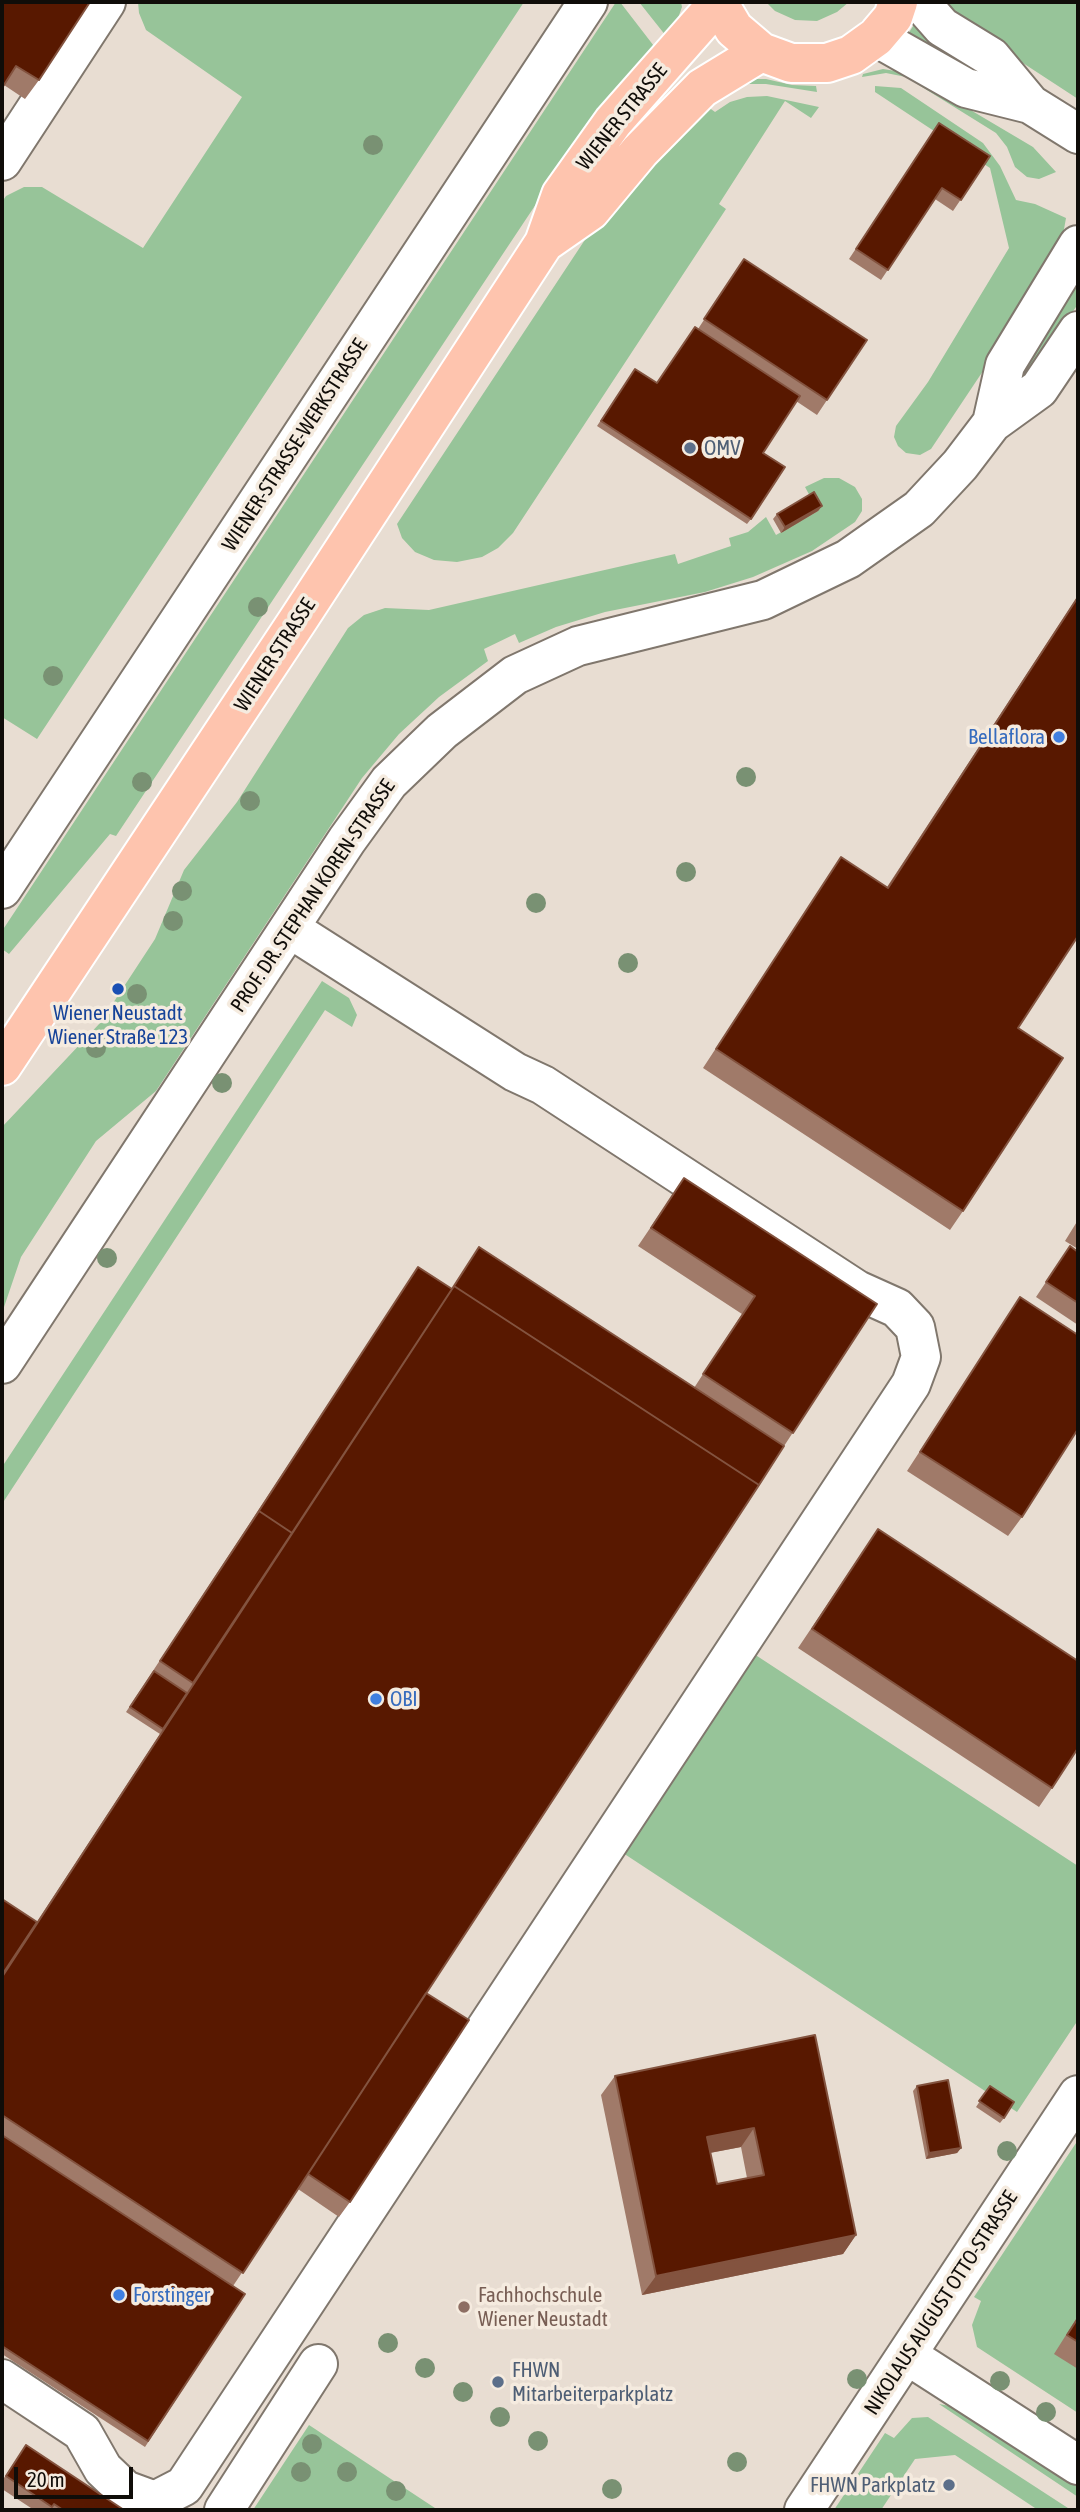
<!DOCTYPE html>
<meta charset="utf-8">
<style>
body{margin:0}
#map{position:relative;width:1080px;height:2512px;overflow:hidden;background:#e8ddd2;font-family:"Asap Condensed",sans-serif}
canvas{display:block}
.frame{position:absolute;inset:0;border:4px solid #100d09;pointer-events:none}
.scale{position:absolute;left:14px;top:2467px;width:119px;height:32px;box-sizing:border-box;border:4px solid #100d09;border-top:0;padding-left:9px;font-size:21px;line-height:24px;white-space:nowrap;color:#100d09;-webkit-text-stroke:5px #f5ebdf;paint-order:stroke}
</style>
<div id="map">
<canvas width="1080" height="2512"></canvas>
<div class="frame"></div>
<div class="scale">20 m</div>
</div>
<script>
const ctx = document.querySelector('canvas').getContext('2d');
ctx.lineJoin = 'round';
function fillPath(path, color) { ctx.fillStyle = color; ctx.fill(path, 'evenodd'); }
const poly = rows => new Path2D(rows.map(r => 'M' + r).join(''));
function stroke(path, color, width, dash) { ctx.strokeStyle = color; ctx.lineWidth = width; ctx.lineCap = dash ? 'butt' : 'round'; ctx.setLineDash(dash || []); ctx.stroke(path); }
function label(font, color, halo, rows, align = 'center') {
  ctx.font = font + ' "Asap Condensed",sans-serif'; ctx.lineWidth = 7; ctx.setLineDash([]); ctx.textBaseline = 'middle'; ctx.strokeStyle = halo; ctx.fillStyle = color; for (const [text, x, y, turn = 0] of rows) {
    ctx.save(); ctx.translate(x, y); ctx.rotate((+turn || 0) * Math.PI / 180); ctx.textAlign = isNaN(turn) ? turn : align; if (halo) ctx.strokeText(text, 0, 0); ctx.fillText(text, 0, 0); ctx.restore();
  }
}
fillPath(poly([
 [138,2,524,2,37,739,2,717,2,202,6,196,24,187,42,187,143,248,242,97,146,30,139,13],
 [616,2,620,2,657,50,556,174,116,836,110,834,9,954,2,949,2,931],
 [639,2,681,2,682,7,677,21,666,36],
 [766,2,849,2,837,12,817,21,795,20,775,11],
 [941,2,1074,2,1078,4,1078,99,954,18],
 [917,20,984,71,981,76,908,34],
 [883,69,908,73,1033,147,1056,172,1039,179,1027,177,1015,167,1007,147,996,133,906,77,886,73,862,77,863,74],
 [750,79,766,79,792,85,816,86,817,92,766,84,749,84,737,87],
 [875,86,901,88,983,143,1000,166,1016,200,1035,204,1066,218,1063,235,995,353,931,449,920,455,906,453,898,446,894,437,896,426,928,382,1009,248,990,168,875,92],
 [767,96,819,107,811,118,785,101,719,204,726,209,513,533,498,548,482,557,457,562,434,560,415,552,402,538,397,524,600,217,704,104,715,112,730,102,747,97],
 [1078,277,1078,304,1025,381,1017,375],
 [824,478,839,478,855,487,862,499,862,511,855,522,812,551,753,577,705,592,605,612,556,627,519,643,515,634,484,649,488,661,439,697,399,734,362,778,156,1091,96,1141,21,1257,2,1313,2,1127,100,1023,155,939,184,870,237,802,348,628,364,615,385,608,429,610,675,554,678,564,731,546,729,538,748,532,766,517,776,535,818,511,805,487],
 [322,981,349,998,357,1015,352,1027,325,1010,2,1504,2,1467],
 [754,1654,1078,1866,1078,2020,1017,2112,623,1853],
 [1078,2140,1078,2413,977,2347,972,2325,981,2301,974,2297],
 [939,2404,961,2408,1078,2486,1078,2497],
 [928,2417,954,2434,1071,2510,1038,2510,955,2455,915,2459,881,2510,834,2510,885,2433,894,2438,912,2418],
 [309,2425,438,2510,253,2510]
]), '#97c499');
const minor = poly([
 [920,2,942,27,991,57,1030,104,1078,134],
 [876,37,966,88,1030,104],
 [2,161,106,2],
 [992,423,1005,365,1078,245],
 [2,889,588,2],
 [2,1364,347,840,389,782,442,731,515,675,578,646,763,600,848,559,919,509,960,465,992,423,1039,389,1078,331],
 [907,2355,1078,2465],
 [2,2379,82,2432,103,2469,125,2490,155,2501,184,2486,911,1384,921,1357,915,1327,897,1308,857,1290,543,1085,515,1072,289,928],
 [224,2510,318,2364],
 [804,2510,1078,2095]
]);
const major = poly([
 [718,2,734,29,761,52,791,63,827,63,851,55,876,37,893,17,898,2],
 [544,243,590,211,640,151,702,88,761,52],
 [2,1066,298,620,544,243,561,195,613,122,718,3]
]);
stroke(minor, '#80776d', 42);
stroke(major, '#fff', 42);
stroke(minor, '#fff', 38);
stroke(major, '#fec4ae', 38);
ctx.fillStyle = '#799173';
for (const [x, y] of [
 [373,145],
 [258,607],
 [53,676],
 [746,777],
 [142,782],
 [250,801],
 [686,872],
 [182,891],
 [536,903],
 [173,921],
 [628,963],
 [137,994],
 [96,1048],
 [222,1083],
 [107,1258],
 [1007,2151],
 [388,2343],
 [425,2368],
 [857,2379],
 [1000,2381],
 [463,2392],
 [1046,2412],
 [500,2417],
 [538,2441],
 [312,2444],
 [737,2462],
 [301,2472],
 [347,2472],
 [612,2489],
 [396,2491]
]) { ctx.beginPath(); ctx.arc(x, y, 10, 0, 2 * Math.PI); ctx.fill(); }
fillPath(poly([
 [2,2,39,80,25,99,4,85],
 [932,134,990,156,953,211,935,199,881,280,849,259],
 [744,259,827,400,817,415,796,401,763,453,751,519,747,524,597,426,635,369,657,383,698,329],
 [822,506,818,511,781,533,773,519,777,514],
 [1078,596,1018,1028,963,1211,950,1230,703,1068,841,857,887,887],
 [684,1178,877,1304,426,1993,350,2202,339,2217,298,2189,233,2286,245,2294,145,2447,2,2354,2,1975,187,1693,160,1734,126,1712,418,1267,451,1289,694,1388,742,1314,638,1246],
 [1078,1220,1078,1249,1065,1241],
 [1070,1246,1078,1252,1078,1325,1036,1297],
 [1020,1297,1022,1517,1008,1536,907,1471],
 [878,1529,1052,1788,1039,1807,798,1648],
 [815,2035,856,2235,843,2254,642,2295,601,2095,615,2076],
 [741,2147,747,2178,717,2184,710,2153],
 [917,2086,961,2148,957,2153,926,2159,913,2091],
 [990,2086,1004,2118,1000,2123,976,2107],
 [1078,2316,1078,2369,1054,2354],
 [26,2445,124,2510,34,2510,2,2489,2,2481]
]), '#a07a69');
fillPath(poly([
 [822,506,818,511,781,533,785,527],
 [754,2128,741,2147,693,2156,707,2137],
 [961,2148,957,2153,926,2159,929,2153],
 [856,2235,843,2254,642,2295,656,2276]
]), '#83533f');
const building = poly([
 [2,2,90,2,39,80,16,66,2,88,2,2],
 [939,123,990,156,961,200,942,188,888,270,856,249,939,123],
 [744,259,867,340,827,400,704,319,744,259],
 [695,327,800,396,763,453,785,467,751,519,601,421,635,369,657,383,695,327],
 [814,492,822,506,785,527,777,514,814,492],
 [1078,597,1078,936,1018,1028,1063,1058,963,1211,716,1049,841,857,888,888,1078,597],
 [684,1178,877,1304,793,1433,703,1374,755,1296,651,1228,684,1178],
 [1070,1246,1078,1252,1078,1303,1046,1282,1070,1246],
 [479,1247,784,1446,759,1485,454,1286,292,1533,259,1511,253,1520,418,1267,452,1289,479,1247],
 [454,1286,759,1485,243,2273,2,2115,2,1977,454,1286],
 [1020,1297,1078,1335,1078,1429,1022,1517,920,1452,1020,1297],
 [259,1511,292,1533,193,1683,160,1661,259,1511],
 [878,1529,1078,1661,1078,1748,1052,1788,812,1629,878,1529],
 [154,1671,187,1693,163,1729,130,1707,154,1671],
 [2,1899,37,1922,2,1975,2,1899],
 [426,1993,469,2020,350,2202,308,2174,426,1993],
 [815,2035,856,2235,656,2276,615,2076,815,2035],
 [754,2128,764,2175,717,2184,707,2137,754,2128],
 [948,2080,961,2148,929,2153,917,2086,948,2080],
 [990,2086,1014,2102,1004,2118,979,2101,990,2086],
 [2,2135,245,2294,148,2441,2,2346,2,2135],
 [1078,2318,1078,2342,1067,2335,1078,2318],
 [26,2445,124,2510,63,2510,54,2504,52,2507,6,2476,26,2445]
]);
fillPath(building, '#581800');
stroke(building, '#83533f', 2);
for (const [x, y, r, color] of [
 [690,448,7,"#5c6f8a"],
 [1059,737,7,"#3f7fe0"],
 [118,989,7,"#1a4fb4"],
 [376,1699,7,"#3f7fe0"],
 [119,2295,7,"#3f7fe0"],
 [464,2307,7,"#8d6e63"],
 [498,2382,7,"#5c6f8a"],
 [949,2485,7,"#5c6f8a"]
]) { const dot = new Path2D(); dot.arc(x, y, r, 0, 2 * Math.PI); ctx.fillStyle = color; ctx.fill(dot); stroke(dot, '#f5ebdf', 2.5); }
label('21px', '#100d09', '#f5ebdf', [
 ["WIENER STRASSE",622,117,-51],
 ["WIENER-STRASSE-WERKSTRASSE",295,445,-57],
 ["WIENER STRASSE",275,655,-57],
 ["PROF. DR. STEPHAN KOREN-STRASSE",313,896,-56],
 ["NIKOLAUS AUGUST OTTO-STRASSE",941,2303,-57]
]);
label('21px', '#4e5e75', '#f5ebdf', [
 ["OMV",704,448],
 ["FHWN",512,2370],
 ["Mitarbeiterparkplatz",512,2394],
 ["FHWN Parkplatz",935,2485,"right"]
], 'left');
label('21px', '#366cbe', '#f5ebdf', [
 ["Bellaflora",1045,737,"right"],
 ["OBI",390,1699],
 ["Forstinger",133,2295]
], 'left');
label('21px', '#164399', '#f5ebdf', [
 ["Wiener Neustadt",118,1013],
 ["Wiener Straße 123",118,1037]
]);
label('21px', '#785e54', '#f5ebdf', [
 ["Fachhochschule",478,2295],
 ["Wiener Neustadt",478,2319]
], 'left');
</script>
